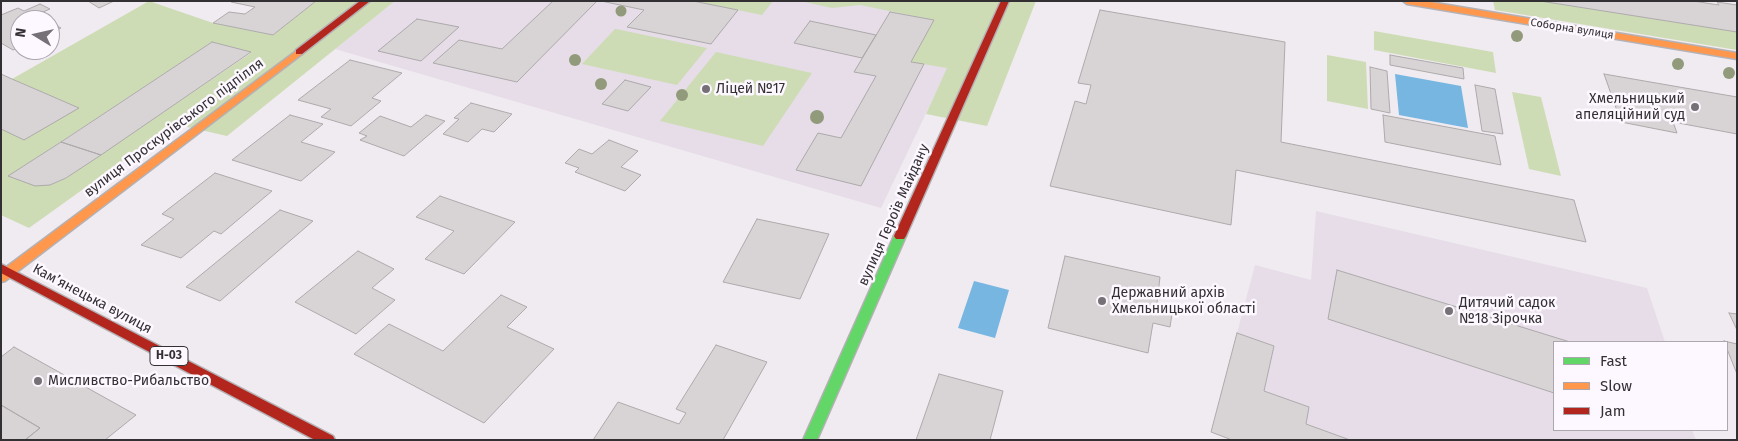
<!DOCTYPE html>
<meta charset="utf-8">
<style>
body{margin:0}
#map{position:relative;width:1738px;height:441px;overflow:hidden;background:#f0ebf1;font-family:"Fira Sans",sans-serif}
canvas{display:block}
.frame{position:absolute;inset:0;border:2px solid #333034;pointer-events:none}
.legend{position:absolute;left:1553px;top:341px;width:175px;height:90px;box-sizing:border-box;background:#fdf7ff;border:1px solid #aca7ae;margin:0;padding:6px 9px;list-style:none;font-size:15px;color:#333034}
.legend li{display:flex;align-items:center;gap:10px;height:25px}
.legend b{width:25px;border:1px solid #aca7ae}
.north{position:absolute;left:10px;top:10px;width:50px;height:50px;box-sizing:border-box;background:#fdf7ff;border:1px solid #aca7ae;border-radius:50%;rotate:279deg;font-size:14px;font-weight:700;line-height:20px;text-align:center;color:#333034}
.north::after{content:'';display:block;margin:auto;width:18px;height:22px;background:#757176;clip-path:polygon(50% 0,100% 100%,50% 72%,0 100%)}
</style>
<div id="map">
<canvas width="1738" height="441"></canvas>
<div class="frame"></div>
<ul class="legend">
<li><b style="height:6px;background:#63d668"></b>Fast</li>
<li><b style="height:6px;background:#ff974d"></b>Slow</li>
<li><b style="height:6px;background:#b3261e"></b>Jam</li>
</ul>
<div class="north">N</div>
</div>
<script>
const ctx = document.querySelector('canvas').getContext('2d');
ctx.lineJoin = 'round';
function fillPath(path, color) { ctx.fillStyle = color; ctx.fill(path, 'evenodd'); }
const poly = rows => new Path2D(rows.map(r => 'M' + r).join(''));
function stroke(path, color, width, dash) { ctx.strokeStyle = color; ctx.lineWidth = width; ctx.lineCap = dash ? 'butt' : 'round'; ctx.setLineDash(dash || []); ctx.stroke(path); }
function label(font, color, halo, rows, align = 'center') {
  ctx.font = font + ' "Fira Sans",sans-serif'; ctx.lineWidth = 5; ctx.setLineDash([]); ctx.textBaseline = 'middle'; ctx.strokeStyle = halo; ctx.fillStyle = color; for (const [text, x, y, turn = 0] of rows) {
    ctx.save(); ctx.translate(x, y); ctx.rotate((+turn || 0) * Math.PI / 180); ctx.textAlign = isNaN(turn) ? turn : align; if (halo) ctx.strokeText(text, 0, 0); ctx.fillText(text, 0, 0); ctx.restore();
  }
}
fillPath(poly([
 [395,1,869,1,970,21,881,208,335,49],
 [1316,211,1647,288,1665,342,1554,342,1554,430,1692,430,1696,440,1350,440,1306,424,1309,407,1264,391,1274,346,1237,333,1255,265,1311,280]
]), '#e6dde8');
fillPath(poly([
 [149,1,213,23,273,35,316,1,395,1,227,136,174,124,29,228,1,215,1,129,78,108,12,79],
 [212,42,251,53,66,178,50,185,9,176],
 [693,1,773,1,762,15],
 [800,1,1036,1,987,126,926,114,947,68,911,62,933,20,860,5,832,8],
 [1493,1,1540,1,1737,32,1737,50,1495,10],
 [615,29,616,29,707,48,677,85,582,64],
 [1374,31,1493,52,1496,73,1374,50],
 [716,52,812,73,763,146,660,121],
 [1327,55,1366,62,1368,109,1327,101],
 [1512,92,1541,97,1561,176,1529,169]
]), '#cedcb5');
fillPath(poly([
 [1395,74,1461,86,1468,128,1399,115],
 [974,281,1009,290,995,338,958,328]
]), '#76b6e1');
const building = poly([
 [88,1,114,1,99,8,88,1],
 [232,1,316,1,273,35,213,23,229,12,245,14,255,7,231,2,232,1],
 [553,1,597,1,517,82,433,63,459,40,502,49,553,1],
 [601,1,693,1,738,10,711,44,627,27,644,10,601,1],
 [1540,1,1693,1,1719,5,1717,2,1737,5,1737,32,1540,1],
 [40,4,50,9,25,20,20,20,20,47,13,50,1,43,1,15,18,8,24,11,40,4],
 [1100,10,1285,42,1281,142,1574,200,1586,242,1236,170,1231,225,1050,186,1075,101,1086,104,1091,85,1078,83,1100,10],
 [890,12,934,20,911,62,924,64,861,186,796,170,818,133,841,138,876,76,854,72,890,12],
 [417,19,459,27,421,61,378,51,417,19],
 [810,21,876,35,862,58,794,43,810,21],
 [50,22,61,28,50,33,50,22],
 [212,42,251,52,101,155,61,142,212,42],
 [1390,55,1463,68,1464,79,1390,65,1390,55],
 [350,60,402,73,372,98,381,101,351,126,321,117,331,109,298,100,350,60],
 [1370,67,1387,71,1390,113,1371,109,1370,67],
 [1,74,12,79,79,108,24,140,1,129,1,74],
 [1604,74,1737,97,1737,134,1673,122,1677,133,1621,122,1604,74],
 [625,80,651,87,628,111,602,104,625,80],
 [1475,85,1495,89,1503,134,1482,131,1475,85],
 [471,103,512,114,494,132,482,129,468,142,443,134,459,119,454,118,471,103],
 [290,115,323,124,301,142,335,152,301,181,232,160,290,115],
 [426,115,445,121,404,156,360,140,367,136,359,133,380,116,411,127,426,115],
 [1383,115,1495,136,1501,165,1385,142,1383,115],
 [609,140,638,151,621,167,641,175,625,191,575,172,579,168,565,163,579,149,592,154,609,140],
 [61,142,101,155,66,178,50,185,35,186,8,176,61,142],
 [215,173,272,191,221,234,214,231,181,258,141,245,174,219,162,214,215,173],
 [440,196,515,222,464,274,425,259,454,231,416,217,440,196],
 [280,210,313,221,220,301,186,287,280,210],
 [757,219,829,234,800,299,723,282,757,219],
 [358,251,394,269,372,288,395,300,356,334,295,302,358,251],
 [1065,256,1160,277,1157,303,1173,307,1170,327,1153,323,1148,353,1048,328,1065,256],
 [1337,270,1570,342,1554,342,1554,393,1328,319,1337,270],
 [501,295,527,307,507,327,554,349,484,423,354,354,389,324,443,351,501,295],
 [1729,313,1737,314,1737,330,1729,313],
 [1237,333,1274,346,1264,391,1309,407,1306,424,1350,440,1232,440,1211,432,1237,333],
 [1724,341,1737,344,1737,374,1727,349,1727,342,1724,341],
 [716,345,767,362,723,440,593,440,618,402,679,424,686,413,676,409,716,345],
 [14,347,136,415,105,440,25,440,40,428,1,405,1,357,14,347],
 [939,374,1003,391,990,440,916,440,939,374],
 [1,405,40,428,25,440,1,440,1,405]
]);
fillPath(building, '#d8d3d5');
stroke(building, '#adaaab', 1);
const fast = poly([
 [900,232,906,236,817,440,803,440,894,236,900,232]
]);
const slow = poly([
 [1403,1,1424,1,1737,53,1737,59,1407,4,1403,1],
 [299,49,302,50,302,54,5,281,1,282,1,271,299,49]
]);
const jam = poly([
 [360,1,370,1,302,54,296,54,296,50,360,1],
 [1001,1,1009,1,906,236,904,239,896,239,894,236,1001,1],
 [1,264,333,436,335,440,315,440,1,273,1,264]
]);
stroke(fast, '#b4b1b4', 3);
stroke(slow, '#b4b1b4', 3);
stroke(jam, '#b4b1b4', 3);
fillPath(fast, '#63d668');
fillPath(slow, '#ff974d');
fillPath(jam, '#b3261e');
ctx.fillStyle = '#919b7b';
for (const [x, y, r] of [
 [621,11,5.5],
 [1517,36,6],
 [575,60,6],
 [1678,64,6],
 [1729,73,6],
 [601,84,6],
 [682,95,6],
 [817,117,7]
]) { ctx.beginPath(); ctx.arc(x, y, r, 0, 2 * Math.PI); ctx.fill(); }
for (const [x, y, r, color] of [
 [706,89,5,"#757176"],
 [1695,107,5,"#757176"],
 [1102,301,5,"#757176"],
 [1449,311,5,"#757176"],
 [38,381,5,"#757176"]
]) { const dot = new Path2D(); dot.arc(x, y, r, 0, 2 * Math.PI); ctx.fillStyle = color; ctx.fill(dot); stroke(dot, '#fdf7ff', 2); }
label('11px', '#333034', '#fdf7ff', [
 ["Соборна вулиця",1572,29,9]
]);
for (const [x, y, w] of [
 [169,356,38]
]) { const box = new Path2D(); box.roundRect(x - w / 2, y - 9.5, w, 19, 4); ctx.fillStyle = '#fdf7ff'; ctx.fill(box); stroke(box, '#333034', 1); }
label('bold 12px', '#333034', null, [
 ["Н-03",169,356]
]);
label('14px', '#333034', '#fdf7ff', [
 ["Ліцей №17",716,89],
 ["Хмельницький",1685,99,"right"],
 ["апеляційний суд",1685,115,"right"],
 ["Державний архів",1112,293],
 ["Хмельницької області",1112,309],
 ["Дитячий садок",1459,303],
 ["№18 Зірочка",1459,319],
 ["Мисливство-Рибальство",48,381]
], 'left');
label('14px', '#333034', '#fdf7ff', [
 ["вулиця Проскурівського підпілля",174,128,-37],
 ["вулиця Героїв Майдану",894,215,-66],
 ["Камʼянецька вулиця",92,299,28]
]);
</script>
